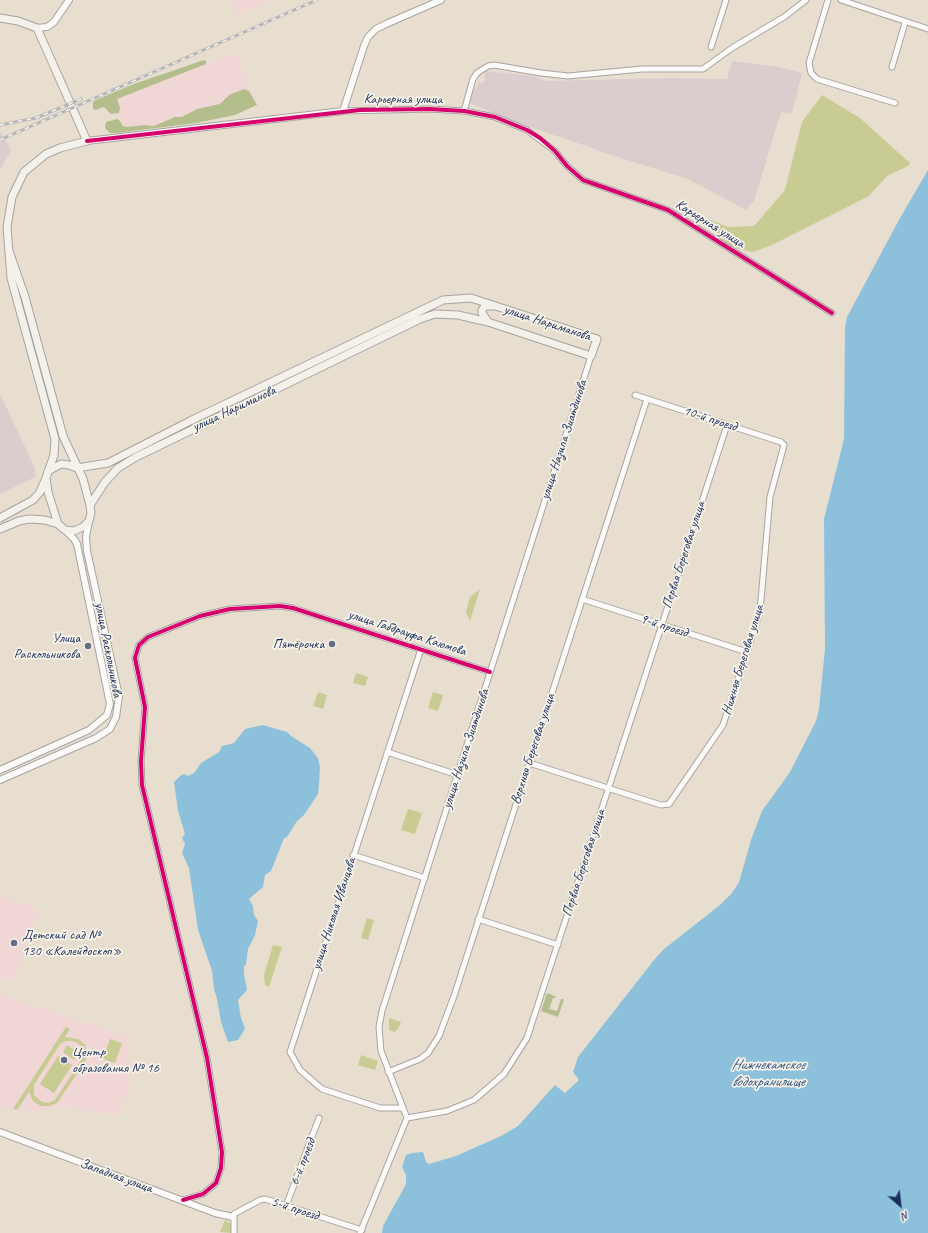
<!DOCTYPE html>
<meta charset="utf-8">
<style>
body{margin:0}
#map{position:relative;width:928px;height:1233px;overflow:hidden;background:#e8ded0;font-family:Caveat,sans-serif}
canvas{display:block}
.north{position:absolute;left:880px;top:1185px;width:40px;height:40px;-webkit-text-stroke:3px #f7f3e8;paint-order:stroke;rotate:152deg;font-size:11px;font-weight:700;line-height:16px;text-align:center;color:#1b2f5e}
.north::after{content:'';display:block;margin:auto;width:14px;height:18px;background:#1b2f5e;clip-path:polygon(50% 0,100% 100%,50% 72%,0 100%)}
</style>
<div id="map">
<canvas width="928" height="1233"></canvas>
<div class="north">N</div>
</div>
<script>
const ctx = document.querySelector('canvas').getContext('2d');
ctx.lineJoin = 'round';
function fillPath(path, color) { ctx.fillStyle = color; ctx.fill(path, 'evenodd'); }
const poly = rows => new Path2D(rows.map(r => 'M' + r).join(''));
function stroke(path, color, width, dash) { ctx.strokeStyle = color; ctx.lineWidth = width; ctx.lineCap = dash ? 'butt' : 'round'; ctx.setLineDash(dash || []); ctx.stroke(path); }
function label(font, color, halo, rows, align = 'center') {
  ctx.font = font + ' Caveat,sans-serif'; ctx.lineWidth = 3.5; ctx.setLineDash([]); ctx.textBaseline = 'middle'; ctx.strokeStyle = halo; ctx.fillStyle = color; for (const [text, x, y, turn = 0] of rows) {
    ctx.save(); ctx.translate(x, y); ctx.rotate((+turn || 0) * Math.PI / 180); ctx.textAlign = isNaN(turn) ? turn : align; if (halo) ctx.strokeText(text, 0, 0); ctx.fillText(text, 0, 0); ctx.restore();
  }
}
fillPath(poly([
 [229,0,270,0,236,15],
 [231,54,237,56,257,104,200,119,128,130,124,126,111,99],
 [0,894,39,910,14,980,0,977],
 [0,995,127,1036,130,1085,119,1116,63,1107,39,1111,12,1110,0,1106]
]), '#f0d6d4');
fillPath(poly([
 [732,61,779,67,802,73,792,113,789,114,781,112,754,201,746,210,688,179,595,150,595,149,521,124,469,103,468,99,478,85,479,81,482,84,486,79,484,77,486,71,533,76,546,81,668,78,727,79],
 [0,131,11,150,0,170],
 [0,394,35,468,35,477,0,494]
]), '#dbcccd');
fillPath(poly([
 [822,95,860,118,910,163,908,166,887,176,869,196,772,245,753,252,732,247,709,228,706,218,728,227,754,226,785,190,802,122],
 [480,589,470,621,466,612,470,597],
 [356,673,368,677,365,686,353,683],
 [318,692,327,695,323,709,313,706],
 [433,692,443,695,438,711,428,708],
 [408,809,422,813,415,834,401,830],
 [367,918,374,920,368,940,361,938],
 [273,945,282,947,269,987,265,985,264,975],
 [389,1018,401,1022,398,1029,394,1032,389,1030],
 [66,1027,70,1029,65,1037,78,1039,85,1045,87,1054,85,1062,57,1103,50,1106,41,1106,33,1101,29,1092,18,1109,13,1109],
 [66,1041,73,1041,79,1044,83,1050,83,1057,55,1100,49,1103,42,1102,34,1095,34,1085,60,1044],
 [110,1039,122,1043,115,1063,103,1059],
 [67,1045,79,1053,74,1060,63,1052],
 [361,1055,378,1061,375,1070,358,1065],
 [58,1056,72,1065,54,1093,40,1084],
 [225,1220,231,1224,233,1233,220,1232]
]), '#c8cc92');
fillPath(poly([
 [204,60,206,61,206,64,117,99,120,108,119,113,111,114,104,107,96,110,93,109,93,102,96,100,134,84],
 [244,89,249,91,257,105,235,115,196,123,117,133,110,133,105,128,106,122,117,119,119,120,123,126,127,127,145,125,154,126,175,117,182,117,197,109,220,104,229,95],
 [547,993,557,997,553,998,549,1009,557,1011,561,999,564,999,558,1017,541,1011]
]), '#b4be8d');
fillPath(poly([
 [928,170,928,1233,382,1233,383,1226,406,1184,406,1175,402,1167,406,1155,412,1153,423,1152,426,1162,429,1164,456,1156,501,1136,518,1126,555,1085,565,1093,579,1080,573,1072,578,1057,654,960,664,949,720,905,732,893,739,882,751,840,762,811,790,772,816,721,819,709,825,649,824,519,844,439,845,327,847,317,900,218],
 [263,725,287,732,291,736,310,748,318,758,320,767,319,784,318,794,304,815,297,821,287,837,284,838,271,871,265,875,263,887,249,899,253,906,254,915,258,921,255,935,248,949,246,965,244,966,244,974,247,990,238,1000,241,1018,245,1029,238,1040,228,1042,221,1022,217,999,214,989,212,971,198,930,189,868,182,853,185,844,182,838,185,834,178,811,174,782,180,776,184,774,188,776,194,773,201,763,219,752,222,746,234,743,245,729]
]), '#8dc1db');
const minor = poly([
 [828,0,809,63,811,73,817,79,895,103],
 [841,0,928,29],
 [711,47,726,0],
 [892,67,905,23],
 [343,111,429,109,464,111,495,117,527,130,555,151,567,166,583,180,668,210,832,313],
 [464,111,473,79,477,73,488,66,494,65,541,73,568,76,642,69,703,69,732,48,784,17,806,0],
 [582,599,747,652],
 [387,752,458,775],
 [529,763,661,805,669,804,723,725,757,621,760,611,770,497,784,445,781,442,635,395],
 [353,855,425,878],
 [478,919,558,945],
 [388,1072,420,1059,428,1053,439,1036,454,996,647,399],
 [403,1108,380,1108,322,1089,300,1070,290,1052,421,649],
 [407,1118,381,1051,379,1027,382,1011,591,356],
 [407,1118,447,1111,474,1100,504,1074,527,1038,727,425],
 [183,1200,203,1194,216,1183,221,1168,222,1152,207,1058,142,785,141,761,145,707,135,658,139,645,148,637,200,616,230,609,280,606,293,608,490,672],
 [286,1206,319,1118],
 [234,1233,234,1214,260,1200,265,1199,362,1230],
 [360,1233,407,1118]
]);
const tertiary = poly([
 [37,28,47,27,54,22,69,0],
 [87,141,343,111,364,46,368,37,376,29,386,24,441,0],
 [0,770,89,730,107,715,110,704,77,544,74,539,65,530],
 [0,780,96,738,110,729,116,717,119,696,87,551,86,537,89,521],
 [0,1132,215,1213,233,1217]
]);
const secondary = poly([
 [0,18,18,21,37,28,87,141,60,148,46,154,24,172,12,197,7,227,11,278,55,439,54,455,46,478,48,492,58,524,65,530,74,531,83,527,89,521,91,513,90,505,83,479,63,436,25,297,9,251],
 [488,322,482,313,482,310,485,306,493,306],
 [77,468,108,463,190,421,443,300,471,298,597,339,591,356,488,322,458,315,435,314,420,319,136,457,118,468,105,482,90,505],
 [48,471,61,464,69,465,77,468],
 [0,518,33,500,40,492,46,478],
 [0,529,19,521,29,519,45,520,58,524]
]);
stroke(minor, '#a6a3a0', 7);
stroke(tertiary, '#a6a3a0', 8);
stroke(secondary, '#a6a3a0', 9);
stroke(minor, '#fcfaf8', 5);
stroke(tertiary, '#fcfaf8', 6);
stroke(secondary, '#f4f0ea', 7);
const rail = poly([
 [0,125,36,118,81,99],
 [0,140,317,0]
]);
stroke(rail, '#b6b7ba', 3);
stroke(rail, '#f7f3e8', 1.5, [4.5]);
stroke(poly([
 [87,141,360,110,429,109,464,111,495,117,527,130,540,138,555,151,567,166,583,180,668,210,832,313],
 [183,1200,203,1194,216,1183,221,1168,222,1152,207,1058,142,785,141,761,145,707,135,658,139,645,148,637,200,616,230,609,280,606,293,608,490,672]
]), '#d6006c', 4);
for (const [x, y, r, color] of [
 [332,644,4,"#636c86"],
 [88,646,4,"#636c86"],
 [14,943,4,"#636c86"],
 [64,1060,4,"#636c86"]
]) { const dot = new Path2D(); dot.arc(x, y, r, 0, 2 * Math.PI); ctx.fillStyle = color; ctx.fill(dot); stroke(dot, '#f7f3e8', 1.5); }
label('14px', '#1b2f5e', '#f7f3e8', [
 ["Карьерная улица",403,99],
 ["Карьерная улица",710,224,32],
 ["улица Нариманова",547,323,18],
 ["улица Нариманова",234,409,-25],
 ["10-й проезд",710,419,18],
 ["улица Назипа Зиатдинова",564,440,-72],
 ["Первая Береговая улица",684,555,-72],
 ["9-й проезд",664,626,18],
 ["улица Габдрауфа Каюмова",407,633,18],
 ["улица Раскольникова",108,650,79],
 ["Нижняя Береговая улица",743,660,-73],
 ["улица Назипа Зиатдинова",466,749,-72],
 ["Верхняя Береговая улица",533,749,-72],
 ["Первая Береговая улица",584,863,-72],
 ["улица Николая Иванцова",334,914,-72],
 ["6-й проезд",303,1162,-69],
 ["Западная улица",116,1176,20],
 ["5-й проезд",295,1209,18]
]);
label('14px', '#1b2f5e', '#f7f3e8', [
 ["Улица",80,638],
 ["Раскольникова",80,654],
 ["Пятёрочка",324,644],
 ["Детский сад №",22,935,"left"],
 ["130 «Калейдоскоп»",22,951,"left"],
 ["Центр",72,1052,"left"],
 ["образования № 16",72,1068,"left"]
], 'right');
label('italic 15px', '#325785', '#f7f3e8', [
 ["Нижнекамское",768,1065],
 ["водохранилище",768,1082]
]);
</script>
